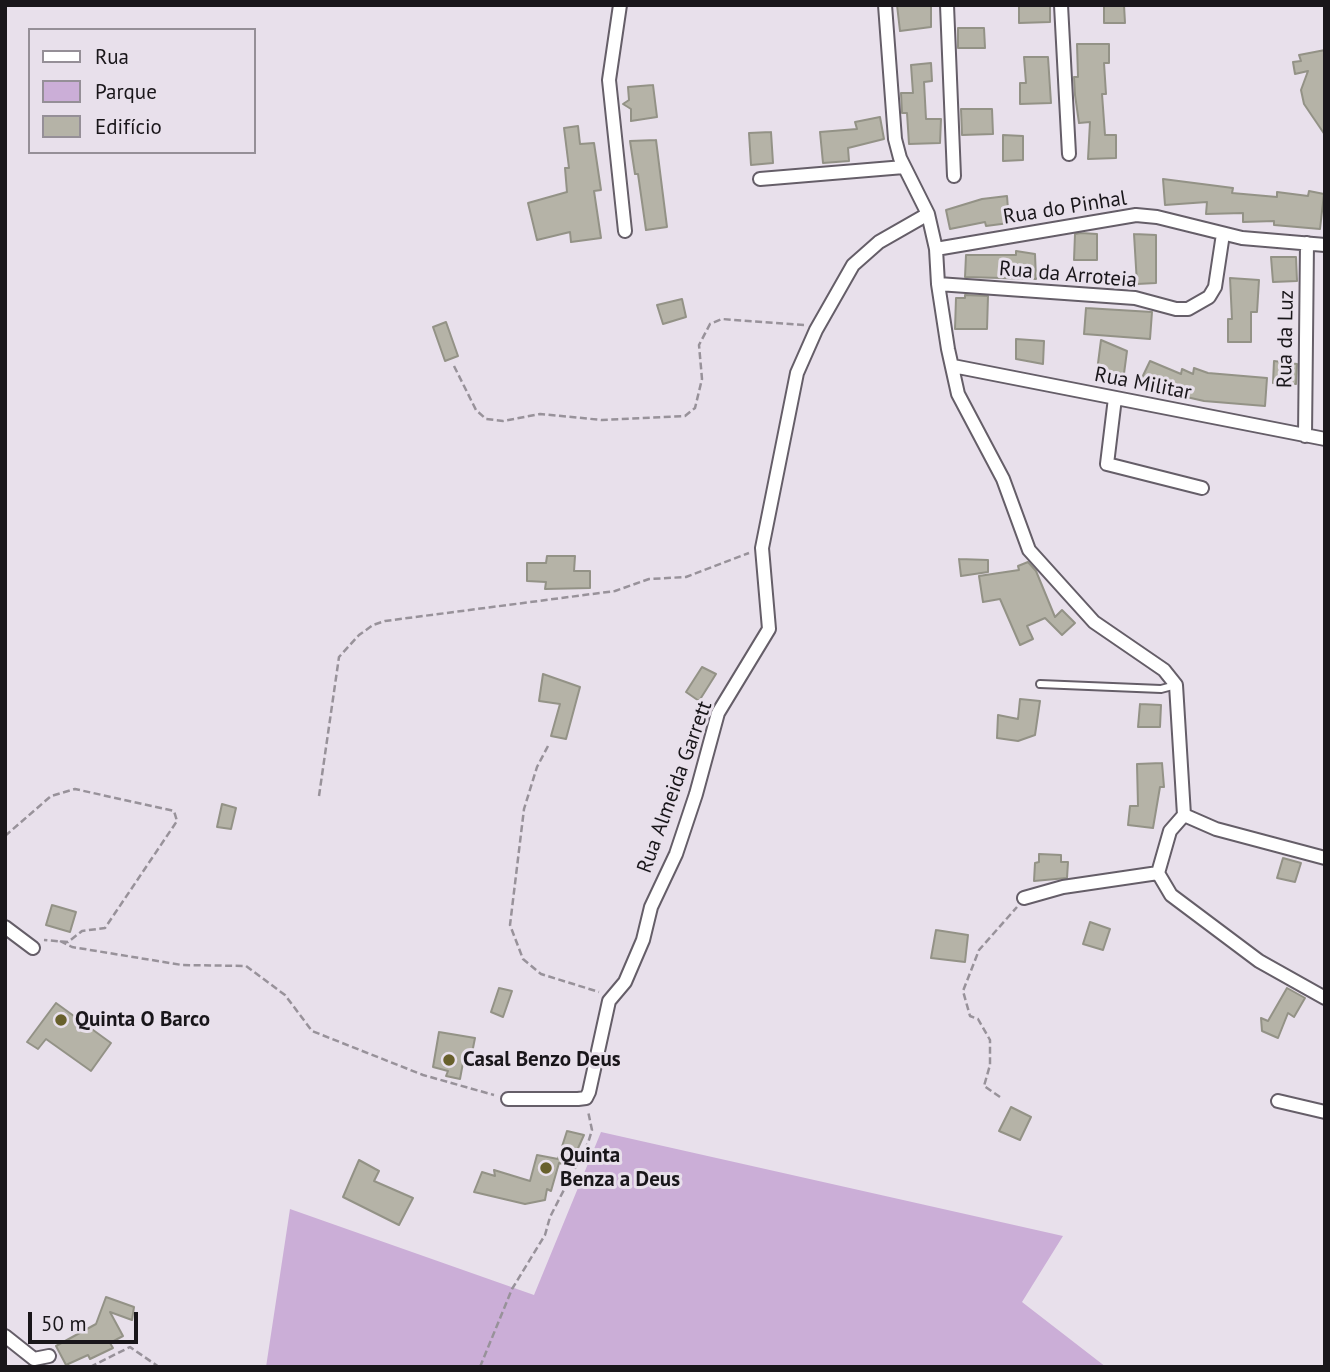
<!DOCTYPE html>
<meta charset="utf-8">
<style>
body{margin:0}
#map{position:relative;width:1330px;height:1372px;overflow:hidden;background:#e8e0eb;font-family:"PT Sans",sans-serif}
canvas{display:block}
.frame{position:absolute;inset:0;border:7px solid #19161a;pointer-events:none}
.legend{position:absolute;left:28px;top:28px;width:228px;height:126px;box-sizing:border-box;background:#e8e0eb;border:2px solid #958f97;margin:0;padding:9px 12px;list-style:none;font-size:21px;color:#19161a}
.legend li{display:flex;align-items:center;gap:14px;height:35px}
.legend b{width:35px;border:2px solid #958f97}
.scale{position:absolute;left:28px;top:1312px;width:110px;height:32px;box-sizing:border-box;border:4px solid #19161a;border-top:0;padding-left:9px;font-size:21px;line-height:24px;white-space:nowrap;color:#19161a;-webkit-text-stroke:5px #e8e0eb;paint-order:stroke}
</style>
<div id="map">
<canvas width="1330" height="1372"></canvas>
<div class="frame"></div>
<ul class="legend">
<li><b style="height:9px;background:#fff"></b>Rua</li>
<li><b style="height:19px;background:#cbaed7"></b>Parque</li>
<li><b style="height:19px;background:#b5b3a7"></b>Edifício</li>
</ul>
<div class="scale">50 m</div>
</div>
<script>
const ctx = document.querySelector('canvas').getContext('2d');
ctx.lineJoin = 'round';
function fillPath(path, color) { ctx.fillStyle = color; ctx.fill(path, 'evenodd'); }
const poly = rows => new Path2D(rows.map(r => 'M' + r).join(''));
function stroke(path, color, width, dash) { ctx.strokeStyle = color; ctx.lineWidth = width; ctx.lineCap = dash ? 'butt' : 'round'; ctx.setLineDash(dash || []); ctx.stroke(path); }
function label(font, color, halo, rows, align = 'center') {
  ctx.font = font + ' "PT Sans",sans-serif'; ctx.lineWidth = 6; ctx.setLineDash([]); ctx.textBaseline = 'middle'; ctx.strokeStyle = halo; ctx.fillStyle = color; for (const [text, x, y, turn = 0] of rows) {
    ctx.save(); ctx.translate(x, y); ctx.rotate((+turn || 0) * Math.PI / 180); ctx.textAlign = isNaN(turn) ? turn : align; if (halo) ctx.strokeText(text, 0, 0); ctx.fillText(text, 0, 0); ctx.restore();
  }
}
fillPath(poly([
 [601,1132,1063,1236,1022,1302,1106,1367,266,1367,290,1209,534,1295]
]), '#cbaed7');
const building = poly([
 [897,5,931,5,931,27,900,31,897,5],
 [1019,5,1050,5,1050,22,1019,23,1019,5],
 [1104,5,1124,5,1125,23,1104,23,1104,5],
 [958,28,984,28,985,48,958,48,958,28],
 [1077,44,1109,44,1109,63,1104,63,1106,94,1102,94,1105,135,1116,135,1116,158,1088,159,1090,122,1079,123,1075,95,1074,77,1078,77,1077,44],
 [1325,50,1325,135,1304,104,1301,90,1308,71,1295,74,1293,62,1301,61,1299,55,1325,50],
 [1024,57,1048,57,1051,103,1020,104,1020,83,1026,83,1024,57],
 [931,63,932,81,924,82,926,119,941,119,940,143,909,144,907,113,902,113,901,93,913,93,911,65,931,63],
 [653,85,657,117,631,121,631,109,623,104,629,100,628,87,653,85],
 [961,109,992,109,993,134,962,135,961,109],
 [880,117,884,139,848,148,849,161,823,163,820,132,857,129,855,122,880,117],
 [578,126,580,144,594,143,601,190,594,191,601,238,571,242,570,232,537,240,528,203,567,192,565,168,569,168,564,128,578,126],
 [771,132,773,163,751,165,749,133,771,132],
 [1003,135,1023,136,1023,160,1003,161,1003,135],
 [656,140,667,227,646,230,638,174,635,174,630,141,656,140],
 [1163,179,1233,188,1232,193,1277,197,1277,192,1308,196,1309,191,1324,194,1320,229,1274,225,1274,221,1243,222,1243,213,1206,214,1207,202,1165,205,1163,179],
 [1007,196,1009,223,986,226,985,222,950,229,946,210,982,199,1007,196],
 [1081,233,1097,234,1097,260,1074,260,1075,234,1081,233],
 [1134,234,1156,235,1156,283,1137,284,1134,234],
 [1016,251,1035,254,1036,279,965,277,966,255,1016,255,1016,251],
 [1271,257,1296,257,1297,281,1273,282,1271,257],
 [1230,278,1259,280,1257,312,1251,312,1251,342,1228,342,1228,319,1232,319,1230,278],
 [965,295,988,296,987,329,955,329,956,298,965,298,965,295],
 [682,299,686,317,663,324,657,305,682,299],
 [1086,308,1152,312,1150,339,1084,334,1086,308],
 [446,322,458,356,445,361,433,327,446,322],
 [1016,339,1044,341,1043,364,1016,359,1016,339],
 [1101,340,1127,351,1123,381,1096,379,1101,340],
 [1150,361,1181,374,1182,369,1193,374,1194,368,1208,373,1267,378,1265,406,1204,401,1160,391,1159,394,1139,384,1150,361],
 [1274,361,1297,364,1296,384,1273,383,1274,361],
 [547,556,575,556,574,571,590,571,590,588,545,589,546,582,527,581,527,563,546,563,547,556],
 [959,559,988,560,988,572,961,576,959,559],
 [1028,562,1036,571,1055,617,1062,610,1075,623,1062,635,1045,618,1027,626,1033,639,1020,645,1000,599,983,602,979,576,1019,570,1018,566,1028,562],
 [702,667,716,674,699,701,686,692,702,667],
 [543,674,580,687,566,739,551,736,560,704,539,701,543,674],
 [1020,699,1040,701,1035,735,1018,741,997,738,998,715,1018,719,1020,699],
 [1140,704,1161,705,1160,727,1138,727,1140,704],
 [1162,763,1164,787,1160,787,1153,828,1128,825,1130,806,1138,806,1137,764,1162,763],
 [222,804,236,808,231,829,217,827,222,804],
 [1039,854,1061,855,1061,862,1068,862,1067,878,1034,881,1035,863,1039,862,1039,854],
 [1283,858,1301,863,1295,882,1277,878,1283,858],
 [52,905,76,912,70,932,46,925,52,905],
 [1090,922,1110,929,1103,950,1083,944,1090,922],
 [936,930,968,935,965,962,931,958,936,930],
 [499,988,512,991,503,1017,491,1012,499,988],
 [1287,988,1305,998,1294,1017,1288,1013,1278,1038,1262,1031,1261,1018,1268,1021,1287,988],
 [56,1003,111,1043,91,1071,46,1039,38,1049,27,1042,56,1003],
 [439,1032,475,1038,472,1053,465,1052,460,1079,446,1076,448,1071,433,1067,439,1032],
 [1011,1107,1031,1117,1020,1140,999,1131,1011,1107],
 [567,1131,584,1135,570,1166,559,1163,551,1191,547,1189,545,1200,525,1204,474,1192,482,1172,495,1176,494,1170,530,1181,537,1155,558,1159,567,1131],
 [359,1160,379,1171,374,1181,413,1198,399,1225,343,1197,359,1160],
 [106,1297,134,1307,132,1320,110,1312,123,1336,110,1343,113,1348,90,1359,88,1355,66,1365,56,1346,96,1324,106,1297]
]);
fillPath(building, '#b5b3a7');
stroke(building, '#939286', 2);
const service = poly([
 [1040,684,1161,689,1176,685]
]);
const minor = poly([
 [620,5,609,80,625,231],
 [885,5,895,139,900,158,928,214,936,249,938,284,948,349,958,394,1003,479,1029,550,1094,622,1164,670,1176,685,1184,815],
 [947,5,954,176],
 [1061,5,1069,154],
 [760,179,904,167],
 [936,249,1136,215,1157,217,1242,238,1325,245],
 [938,284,1135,298,1176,309,1188,309,1209,297,1215,287,1223,234],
 [953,366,1325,439],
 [1115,398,1107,464,1202,488],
 [1305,436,1307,243],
 [1184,815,1170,831,1158,873,1171,895,1259,961,1325,998],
 [1184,815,1216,829,1325,858],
 [1024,898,1063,887,1158,873],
 [5,927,33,948],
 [508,1099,578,1099,586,1098,589,1092,609,1001,625,982,643,940,651,907,676,854,696,794,718,713,769,629,762,548,797,373,816,330,853,265,879,242,928,214],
 [1278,1101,1325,1112],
 [5,1336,34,1359,49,1356]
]);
stroke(service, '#655e68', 10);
stroke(minor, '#655e68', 16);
stroke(poly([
 [454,366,476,410,486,419,503,421,540,414,602,420,685,416,695,408,702,379,699,345,710,324,722,319,804,325],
 [548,746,537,767,524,809,510,925,523,959,541,974,599,992],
 [319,796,339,657,359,635,373,625,385,621,615,591,649,579,686,577,749,553],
 [5,836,51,796,75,789,174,811,177,821,105,928,82,931,68,942,44,940],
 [60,941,72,947,182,965,246,966,285,995,312,1031,423,1075,494,1095],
 [1000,1097,984,1086,990,1065,990,1040,978,1019,970,1016,963,991,979,950,1017,907],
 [90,1367,130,1347,159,1367],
 [480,1367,512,1289,545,1235,550,1217,588,1143,592,1130,588,1111]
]), '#98929a', 2.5, [7, 3.5]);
stroke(service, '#fff', 6);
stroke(minor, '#fff', 12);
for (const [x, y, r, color] of [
 [61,1020,7,"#68602c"],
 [449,1060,7,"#68602c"],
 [546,1168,7,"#68602c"]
]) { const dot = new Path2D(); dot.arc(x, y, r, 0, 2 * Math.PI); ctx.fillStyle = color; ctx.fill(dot); stroke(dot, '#e8e0eb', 2.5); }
label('21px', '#19161a', '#e8e0eb', [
 ["Rua do Pinhal",1065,208,-9],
 ["Rua da Arroteia",1068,275,5],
 ["Rua da Luz",1286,339,-89],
 ["Rua Militar",1143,384,11],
 ["Rua Almeida Garrett",675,787,-70]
]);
label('bold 21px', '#19161a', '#e8e0eb', [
 ["Quinta O Barco",75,1020],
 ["Casal Benzo Deus",463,1060],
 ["Quinta",560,1156],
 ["Benza a Deus",560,1180]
], 'left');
</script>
